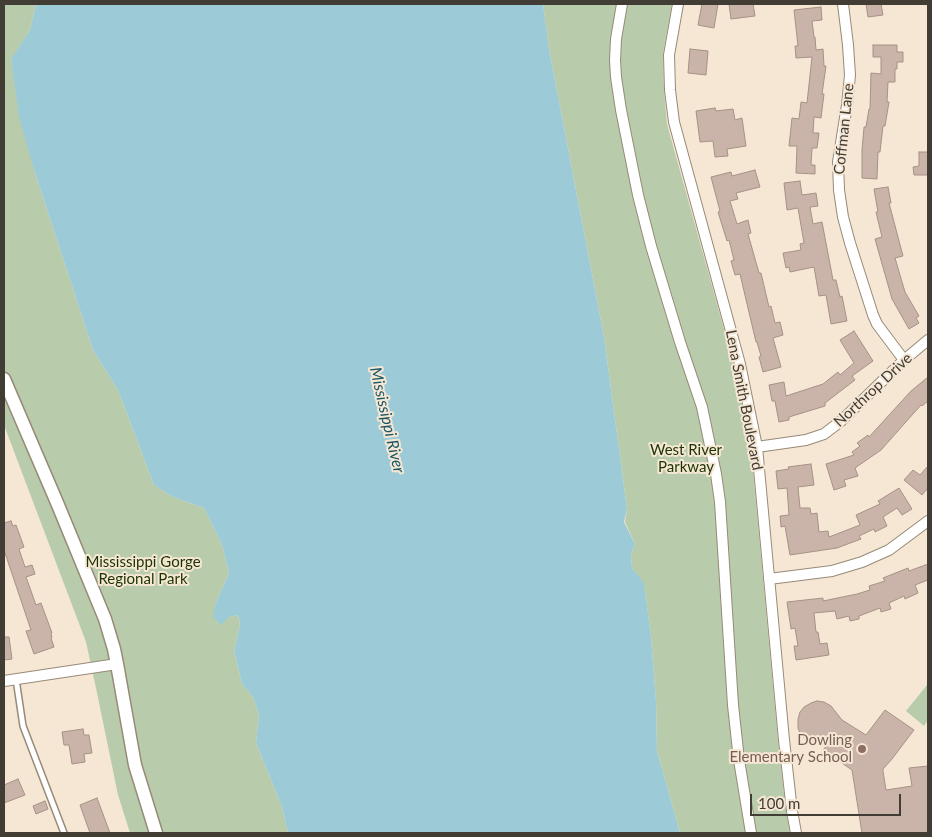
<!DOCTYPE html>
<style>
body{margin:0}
#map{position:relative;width:932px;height:837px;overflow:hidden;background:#f6e7d4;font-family:Lato,sans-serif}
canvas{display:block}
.frame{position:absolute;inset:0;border:5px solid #413c34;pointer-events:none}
.scale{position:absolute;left:750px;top:794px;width:151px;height:22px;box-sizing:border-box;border:2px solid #413c34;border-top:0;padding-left:6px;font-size:15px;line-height:18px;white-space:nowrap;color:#413c34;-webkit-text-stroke:4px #f6e7d4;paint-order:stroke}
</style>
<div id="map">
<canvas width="932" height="837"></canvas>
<div class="frame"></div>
<div class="scale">100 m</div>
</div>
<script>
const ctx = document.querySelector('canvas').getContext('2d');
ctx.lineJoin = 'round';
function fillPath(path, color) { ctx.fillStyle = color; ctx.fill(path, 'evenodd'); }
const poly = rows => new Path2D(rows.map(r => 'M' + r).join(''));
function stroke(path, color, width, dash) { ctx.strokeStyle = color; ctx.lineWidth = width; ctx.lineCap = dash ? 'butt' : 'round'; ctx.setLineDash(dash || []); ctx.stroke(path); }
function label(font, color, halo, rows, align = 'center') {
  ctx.font = font + ' Lato,sans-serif'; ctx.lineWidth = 4; ctx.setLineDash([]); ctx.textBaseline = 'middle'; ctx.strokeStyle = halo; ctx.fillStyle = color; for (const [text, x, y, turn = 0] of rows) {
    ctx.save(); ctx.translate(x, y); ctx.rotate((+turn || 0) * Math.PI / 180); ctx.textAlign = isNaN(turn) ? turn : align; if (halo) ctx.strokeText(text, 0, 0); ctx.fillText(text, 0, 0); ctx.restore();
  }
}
fillPath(poly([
 [4,4,36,4,30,30,11,60,35,173,93,350,118,390,154,485,173,497,204,508,222,545,229,573,216,602,229,617,238,615,240,625,234,651,242,684,253,697,259,715,256,743,282,807,288,833,130,833,118,795,96,688,86,642,4,425],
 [543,4,672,4,663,54,664,90,667,124,734,365,751,448,778,741,786,811,790,833,680,833,657,751,656,701,651,636,644,584,632,568,631,555,635,544,625,522,627,509,604,337,549,49],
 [927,685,928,720,924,726,906,711]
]), '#b8ccab');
fillPath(poly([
 [36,4,543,4,549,49,604,337,627,509,624,522,635,544,631,555,632,568,644,583,651,636,656,701,657,751,680,833,288,833,282,807,256,743,259,715,253,697,242,684,234,651,240,625,238,615,229,617,221,625,213,617,216,602,229,573,222,545,204,508,173,497,154,485,118,390,93,350,35,173,19,117,11,59,30,30]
]), '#9ccbd7');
const building = poly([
 [702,4,718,4,714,28,698,25,702,4],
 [729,4,753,4,755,16,731,19,729,4],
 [866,4,881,4,883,15,868,17,866,4],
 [821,7,822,20,812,21,814,37,815,37,816,50,823,49,824,66,826,66,822,94,824,94,821,118,814,117,813,133,819,133,817,148,812,148,811,165,815,165,815,174,796,173,797,146,789,146,792,118,799,119,801,102,807,103,812,57,796,58,795,46,798,46,794,10,821,7],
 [873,45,897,45,897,52,903,52,903,62,897,62,897,69,895,69,895,82,888,82,887,102,889,102,885,126,883,126,880,152,878,152,877,179,862,178,862,150,864,127,866,127,869,109,870,109,871,73,881,74,881,57,873,57,873,45],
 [690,49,708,51,706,75,688,73,690,49],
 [715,108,716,111,733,109,735,120,742,118,746,146,727,149,728,156,715,157,713,141,700,142,696,111,715,108],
 [919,152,928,152,928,175,914,175,913,167,919,166,919,152],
 [755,170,760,187,736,193,738,199,730,201,737,224,748,220,751,233,748,234,759,273,761,273,769,307,771,306,775,323,780,322,783,335,773,338,781,367,763,372,759,357,761,356,757,342,756,342,740,274,735,275,731,261,734,260,729,240,727,241,718,212,720,211,711,177,731,172,732,176,755,170],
 [800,181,802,195,816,193,818,206,810,207,813,224,822,222,833,280,836,280,840,297,842,296,847,321,831,324,826,295,819,296,814,267,790,272,789,267,786,268,783,253,801,250,800,244,804,243,798,208,787,210,784,183,800,181],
 [888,187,891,203,889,203,903,256,895,258,905,292,919,316,916,318,919,323,909,329,892,299,875,239,882,237,876,212,878,212,874,189,888,187],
 [854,331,873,361,852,376,855,380,825,403,825,406,789,417,789,420,779,422,775,401,772,401,769,385,784,382,786,396,823,384,838,372,840,375,854,363,840,340,854,331],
 [928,377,928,401,922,406,921,405,881,450,855,468,858,476,844,480,846,486,834,490,826,464,854,455,852,452,860,446,857,443,868,435,869,437,911,391,928,377],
 [811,464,814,485,798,487,800,508,810,508,811,514,817,513,819,532,828,531,829,537,860,525,856,515,880,504,878,501,899,488,912,509,902,515,897,508,883,517,887,526,875,532,874,529,859,536,861,539,837,548,790,555,785,526,781,527,780,516,789,515,787,488,778,489,776,471,789,469,788,467,811,464],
 [928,466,928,488,922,495,904,480,913,470,920,475,928,466],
 [11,521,13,526,16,525,24,547,19,549,25,567,32,565,35,574,26,577,36,605,41,603,52,633,51,634,52,637,51,638,54,647,34,654,26,631,31,630,4,550,4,523,11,521],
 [928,564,928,580,915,585,918,593,905,599,904,596,889,603,891,609,881,612,880,608,859,616,859,619,850,621,849,616,837,619,835,611,814,613,816,632,818,632,820,644,827,643,829,655,796,660,794,646,798,646,795,628,791,629,787,602,823,598,823,601,857,594,870,590,869,586,885,581,883,578,908,568,909,571,928,564],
 [4,637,9,637,12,659,4,660,4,637],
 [817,701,824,702,831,706,842,720,866,735,885,710,914,730,892,759,883,769,883,771,886,790,912,786,909,768,928,766,928,833,862,833,852,770,823,750,828,744,813,743,805,739,800,733,798,728,798,719,800,712,804,707,811,703,817,701],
 [83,729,84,735,89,735,92,753,84,754,85,762,72,764,69,745,64,745,62,732,83,729],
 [18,779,25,795,4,803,4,785,18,779],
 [97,798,110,833,90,833,80,805,97,798],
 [45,801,48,809,36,814,33,806,45,801]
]);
fillPath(building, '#cab3a8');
stroke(building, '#a69186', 1);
const service = poly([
 [16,679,23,726,64,833]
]);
const minor = poly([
 [622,4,616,39,615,60,616,77,621,110,638,195,651,246,680,342,702,407,716,474,720,502,733,705,739,760,751,833],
 [678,4,669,55,670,90,674,122,740,364,757,447,784,740,792,811,796,833],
 [843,4,848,45,850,75,847,105,838,162,839,190,843,217,850,243,873,315,877,324,904,360],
 [757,447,806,440,824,434,841,421,904,360,928,340],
 [769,579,832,571,862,562,889,550,928,521],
 [4,681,117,664]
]);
const tertiary = poly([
 [4,379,58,505,105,619,114,649,117,664,135,765,156,833]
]);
stroke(service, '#978a78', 8);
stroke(minor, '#978a78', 12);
stroke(tertiary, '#978a78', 15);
stroke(service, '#fff', 5);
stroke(minor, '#fff', 10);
stroke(tertiary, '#fff', 12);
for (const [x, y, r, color] of [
 [862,749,5,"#8d6e63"]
]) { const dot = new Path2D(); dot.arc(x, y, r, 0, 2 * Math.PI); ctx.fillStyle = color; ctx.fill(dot); stroke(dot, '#f6e7d4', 2); }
label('15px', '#413c34', '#f6e7d4', [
 ["Coffman Lane",844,129,-84],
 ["Northrop Drive",873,390,-43],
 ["Lena Smith Boulevard",744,400,79]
]);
label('15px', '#1a3401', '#f6e7d4', [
 ["West River",686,450],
 ["Parkway",686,467],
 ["Mississippi Gorge",143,562],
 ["Regional Park",143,579]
]);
label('15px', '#785e54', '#f6e7d4', [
 ["Dowling",852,740],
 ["Elementary School",852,757]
], 'right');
label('italic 16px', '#195766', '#f6e7d4', [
 ["Mississippi River",387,420,77]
]);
</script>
